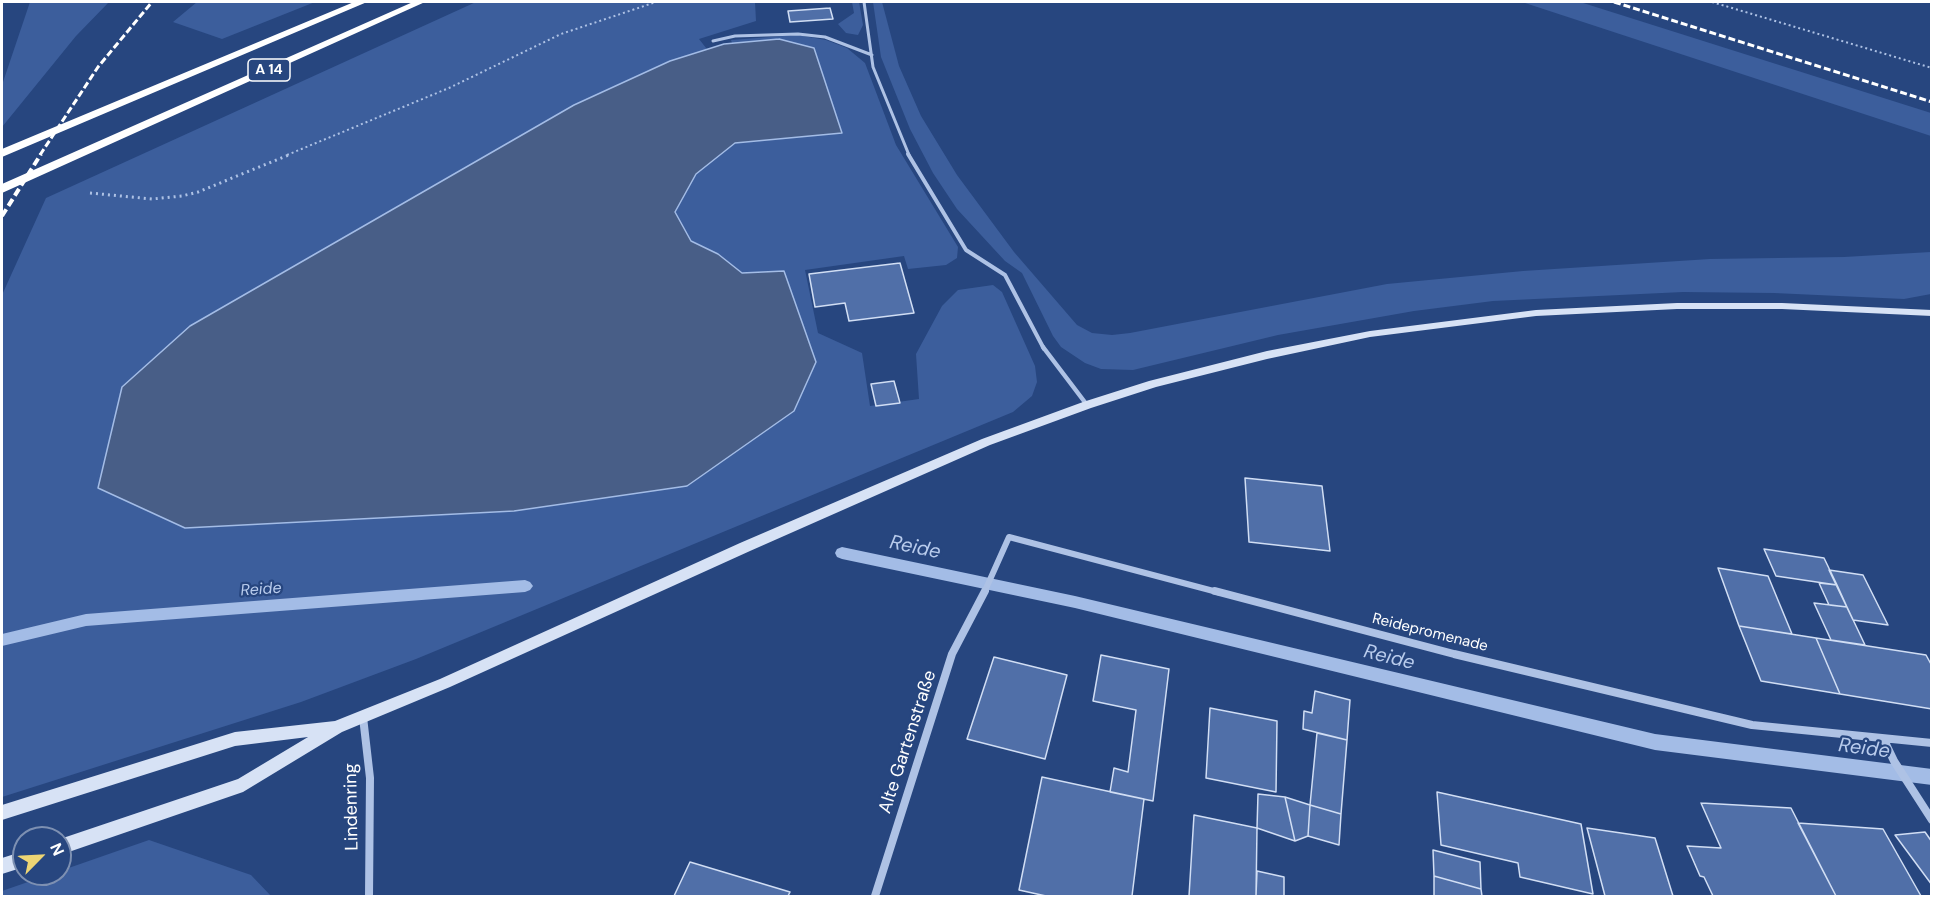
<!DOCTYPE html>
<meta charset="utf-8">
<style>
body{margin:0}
#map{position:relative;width:1933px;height:898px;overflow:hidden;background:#27467f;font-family:"DM Sans",sans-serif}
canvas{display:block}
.frame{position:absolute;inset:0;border:3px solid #fff;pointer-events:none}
.north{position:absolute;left:12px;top:826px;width:60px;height:60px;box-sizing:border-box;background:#27467f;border:2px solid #7d90b2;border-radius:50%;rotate:66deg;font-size:16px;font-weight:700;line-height:24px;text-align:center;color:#fff}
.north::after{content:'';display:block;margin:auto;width:21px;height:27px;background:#edd574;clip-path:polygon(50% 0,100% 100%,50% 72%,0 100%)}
</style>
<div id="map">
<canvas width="1933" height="898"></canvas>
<div class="frame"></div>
<div class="north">N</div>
</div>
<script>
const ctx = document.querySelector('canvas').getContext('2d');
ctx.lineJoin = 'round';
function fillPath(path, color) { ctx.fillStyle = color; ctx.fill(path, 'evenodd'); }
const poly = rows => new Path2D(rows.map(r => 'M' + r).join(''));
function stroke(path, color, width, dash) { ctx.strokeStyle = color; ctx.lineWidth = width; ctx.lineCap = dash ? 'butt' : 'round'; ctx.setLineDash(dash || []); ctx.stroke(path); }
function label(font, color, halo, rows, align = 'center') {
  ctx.font = font + ' "DM Sans",sans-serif'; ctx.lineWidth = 4.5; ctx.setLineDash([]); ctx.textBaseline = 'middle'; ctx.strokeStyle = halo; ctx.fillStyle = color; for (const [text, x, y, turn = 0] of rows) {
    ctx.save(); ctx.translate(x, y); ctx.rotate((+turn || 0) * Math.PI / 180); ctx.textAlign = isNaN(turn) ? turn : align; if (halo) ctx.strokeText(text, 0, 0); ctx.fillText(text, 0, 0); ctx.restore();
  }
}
fillPath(poly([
 [30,2,109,2,76,36,2,127,2,85],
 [197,2,315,2,222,39,173,22],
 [476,2,755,2,756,21,699,39,710,53,200,329,710,259,676,232,668,203,733,46,731,40,797,35,826,40,847,48,865,63,896,145,958,247,957,258,946,265,908,269,904,256,805,270,818,333,862,353,870,406,919,399,916,354,942,306,958,290,993,285,1002,292,1035,366,1037,382,1032,396,1013,412,416,659,301,702,2,797,2,295,46,198],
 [852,2,859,2,863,25,858,35,846,33,838,24,854,13],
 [873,2,882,2,899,66,921,116,957,175,1014,252,1077,325,1092,333,1112,335,1130,333,1387,284,1523,271,1710,259,1844,257,1931,252,1931,294,1904,299,1774,293,1683,292,1493,301,1414,311,1278,335,1133,370,1101,369,1085,363,1061,347,1053,336,1022,273,1005,261,957,209,933,173,910,129,881,57],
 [1522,2,1580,2,1931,113,1931,136],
 [149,840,251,875,271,896,2,896,2,891,51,874,60,874,60,871]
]), '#3c5e9c');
const water = poly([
 [779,39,814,48,842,133,735,143,696,174,675,212,691,241,718,254,742,273,784,271,816,362,794,411,687,486,514,511,185,528,98,488,122,387,190,326,574,105,670,61,724,44,779,39]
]);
fillPath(water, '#485e87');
stroke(water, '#a3bce6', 1.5);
fillPath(poly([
 [842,547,1075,596,1655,734,1932,769,1932,785,1655,750,1075,608,842,559,837,557,835,553,837,549,842,547],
 [525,580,530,582,533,586,530,590,525,592,86,626,2,646,2,634,86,614,525,580]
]), '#a3bce6');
const building = poly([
 [830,8,833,19,790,22,788,11,830,8],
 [900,263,914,313,849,321,845,303,815,307,809,274,900,263],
 [894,381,900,403,876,406,871,384,894,381],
 [1245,478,1322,486,1330,551,1249,542,1245,478],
 [1764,549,1824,558,1837,585,1776,576,1764,549],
 [1718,568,1768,576,1792,634,1739,626,1718,568],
 [1829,570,1863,575,1888,625,1853,620,1829,570],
 [1819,583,1837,585,1847,607,1829,605,1819,583],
 [1814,603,1847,607,1865,645,1831,640,1814,603],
 [1739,626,1816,638,1840,694,1761,681,1739,626],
 [1816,638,1926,655,1932,666,1932,709,1840,694,1816,638],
 [1101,655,1169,669,1153,801,1110,792,1114,768,1128,772,1136,710,1093,701,1101,655],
 [994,657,1067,675,1045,759,967,739,994,657],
 [1315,691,1350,700,1347,740,1303,729,1304,711,1312,713,1315,691],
 [1210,708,1277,721,1276,792,1206,778,1210,708],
 [1317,733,1347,740,1341,814,1310,805,1317,733],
 [1042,777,1144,799,1132,896,1046,896,1019,890,1042,777],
 [1437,792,1581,824,1593,894,1520,877,1518,863,1441,845,1437,792],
 [1258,794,1285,797,1295,841,1257,828,1258,794],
 [1285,797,1310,805,1308,836,1295,841,1285,797],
 [1701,803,1791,808,1836,896,1713,896,1704,877,1700,876,1687,846,1721,848,1701,803],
 [1310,805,1341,814,1339,845,1308,836,1310,805],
 [1194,815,1257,828,1256,896,1189,896,1194,815],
 [1798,823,1883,829,1921,896,1836,896,1798,823],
 [1587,828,1655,838,1673,896,1605,896,1587,828],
 [1925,832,1932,842,1932,885,1895,835,1925,832],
 [1433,850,1480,862,1481,889,1434,876,1433,850],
 [690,862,790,892,788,896,674,896,690,862],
 [1257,871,1284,877,1284,896,1256,896,1257,871],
 [1434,876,1481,889,1482,896,1434,896,1434,876]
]);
fillPath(building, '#506fa8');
stroke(building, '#d1def4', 1.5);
stroke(poly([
 [1712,2,1932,68],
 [287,155,449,88,561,34,656,2]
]), '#aec2e5', 2, [2, 3]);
stroke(poly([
 [90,193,152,199,182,196,198,192,291,154]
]), '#aec2e5', 3, [2, 4]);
stroke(poly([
 [864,2,873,67,909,155],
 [713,41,735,36,798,34,825,37,872,55]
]), '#aec2e5', 3);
stroke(poly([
 [908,154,966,250,1005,275,1044,349]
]), '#aec2e5', 4);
stroke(poly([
 [1043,347,1087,405]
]), '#aec2e5', 4.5);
stroke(poly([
 [984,593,1009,537,1221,593]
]), '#aec2e5', 6);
stroke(poly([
 [1215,591,1454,654,1752,725,1932,743],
 [363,717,370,778,369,896],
 [1884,740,1894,761,1932,820],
 [875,896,952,654,985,591]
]), '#aec2e5', 8);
fillPath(poly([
 [1677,303,1782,303,1932,310,1932,316,1782,309,1677,309,1536,316,1370,337,1267,359,1156,387,1091,408,990,445,750,551,450,687,342,732,243,792,60,855,60,839,238,779,308,737,235,746,2,820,2,805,235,732,335,721,440,679,740,543,982,439,1083,402,1149,381,1267,351,1370,331,1536,310,1677,303],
 [24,851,24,867,2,874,2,858,24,851]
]), '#d7e2f5');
fillPath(poly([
 [354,2,367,2,2,157,2,149,354,2],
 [413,2,425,2,2,193,2,184,413,2]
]), '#fff');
stroke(poly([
 [1614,2,1932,102],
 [40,155,98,67,152,2]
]), '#fff', 3, [7, 3]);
stroke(poly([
 [2,216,41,154]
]), '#fff', 4, [8, 4]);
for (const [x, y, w] of [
 [269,70,42]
]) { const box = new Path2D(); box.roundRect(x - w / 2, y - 11, w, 22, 4.5); ctx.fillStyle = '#27467f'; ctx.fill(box); stroke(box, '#fff', 1.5); }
label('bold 14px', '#fff', null, [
 ["A 14",269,70]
]);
label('15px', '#fff', '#27467f', [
 ["Reidepromenade",1430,633,14]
]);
label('italic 16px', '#b9cced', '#27467f', [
 ["Reide",261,590,-4]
]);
label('18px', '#fff', '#27467f', [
 ["Alte Gartenstraße",908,742,-72],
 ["Lindenring",352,807,-91]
]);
label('italic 20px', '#b9cced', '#27467f', [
 ["Reide",915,548,12],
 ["Reide",1389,658,14],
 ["Reide",1864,749,7]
]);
</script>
